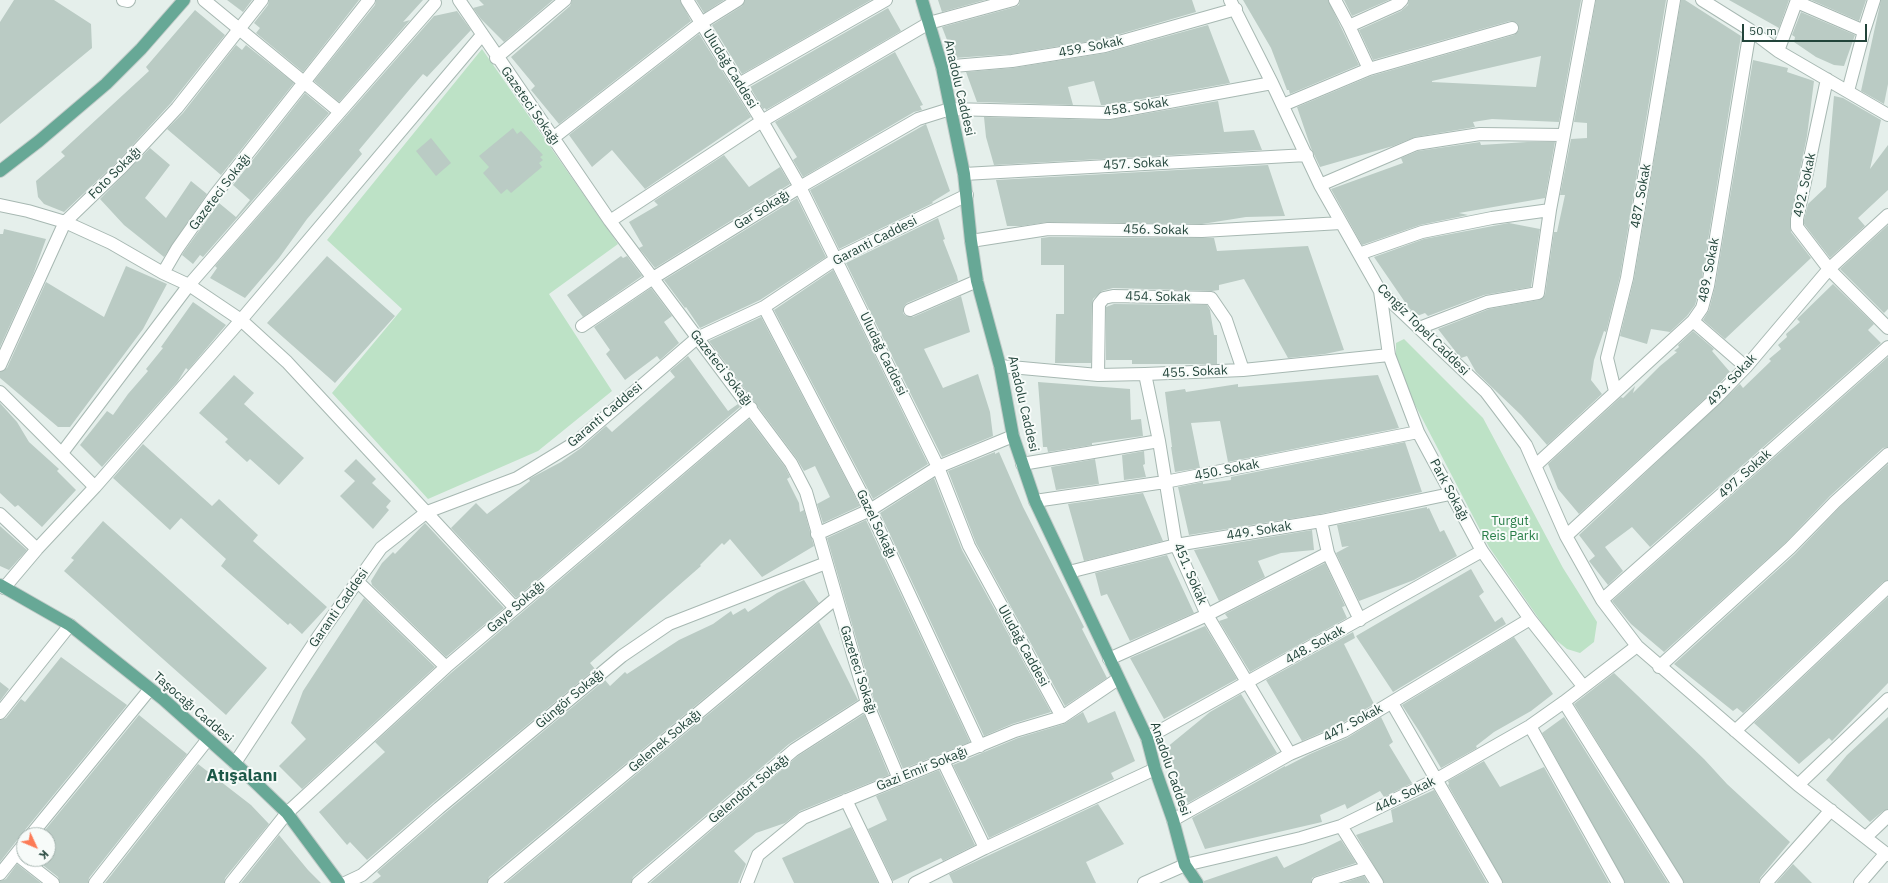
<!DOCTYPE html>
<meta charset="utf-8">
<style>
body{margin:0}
#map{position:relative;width:1888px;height:883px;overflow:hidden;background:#e5efeb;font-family:"IBM Plex Sans",sans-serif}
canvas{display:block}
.north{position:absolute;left:16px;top:827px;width:40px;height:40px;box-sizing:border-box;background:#f7fbf9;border:1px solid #a2b2ad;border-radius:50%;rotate:134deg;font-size:11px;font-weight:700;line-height:16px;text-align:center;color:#22443a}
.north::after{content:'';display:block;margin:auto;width:14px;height:18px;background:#fc7b56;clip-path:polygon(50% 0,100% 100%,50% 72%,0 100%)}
.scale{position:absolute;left:1742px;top:24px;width:125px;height:18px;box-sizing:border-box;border:2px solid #22443a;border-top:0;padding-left:5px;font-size:12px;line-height:14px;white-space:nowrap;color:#22443a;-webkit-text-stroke:3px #f7fbf9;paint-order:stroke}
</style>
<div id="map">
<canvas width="1888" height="883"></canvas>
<div class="north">K</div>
<div class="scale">50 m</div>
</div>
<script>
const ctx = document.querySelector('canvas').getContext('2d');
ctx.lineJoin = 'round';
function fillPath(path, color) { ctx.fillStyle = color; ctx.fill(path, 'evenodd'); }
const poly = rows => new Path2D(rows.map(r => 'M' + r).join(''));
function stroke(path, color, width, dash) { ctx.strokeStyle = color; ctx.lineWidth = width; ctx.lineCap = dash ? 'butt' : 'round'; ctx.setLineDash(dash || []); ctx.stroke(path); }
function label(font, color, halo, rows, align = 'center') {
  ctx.font = font + ' "IBM Plex Sans",sans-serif'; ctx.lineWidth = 4; ctx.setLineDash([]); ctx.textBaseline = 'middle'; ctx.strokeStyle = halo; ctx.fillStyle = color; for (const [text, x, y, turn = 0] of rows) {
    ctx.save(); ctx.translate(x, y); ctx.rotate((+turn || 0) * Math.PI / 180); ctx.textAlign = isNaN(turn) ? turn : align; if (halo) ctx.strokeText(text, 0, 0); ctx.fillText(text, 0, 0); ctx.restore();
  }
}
fillPath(poly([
 [482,49,618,244,549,294,612,391,538,451,428,499,332,393,402,309,327,240],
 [1404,339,1483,418,1563,568,1597,622,1594,642,1580,653,1567,649,1551,636,1489,547,1411,397,1396,360,1396,343]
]), '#bde2c6');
fillPath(poly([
 [14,0,54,0,91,24,92,48,0,124,0,22],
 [227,0,252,0,243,12],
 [269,0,359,0,303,72,256,33,260,28,254,23,268,5],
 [376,0,423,0,403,22,410,20,339,102,314,81,375,5],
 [479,0,553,0,504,42,481,19,473,8,484,5],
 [572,0,680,0,691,21,559,124,531,90,535,86,511,57,570,6],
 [696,0,724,0,704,13],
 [745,0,871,0,742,74,712,25,742,6],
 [938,0,985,0,942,12],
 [1020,0,1192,0,1196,12,1103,39,1011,54,954,58,942,27,1015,7,1019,5],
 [1243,0,1328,0,1359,65,1290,94,1289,90,1287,90,1271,48],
 [1344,0,1389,0,1352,16],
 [1409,0,1581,0,1559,122,1492,119,1473,122,1475,127,1415,137,1393,146,1320,167,1311,148,1297,107,1371,76,1514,35,1519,30,1517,23,1510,21,1373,60,1359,30,1401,11,1408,5],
 [1541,56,1536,87,1432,82,1432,81],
 [1596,0,1666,0,1620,276,1606,332,1604,331,1594,360,1591,380,1602,394,1547,445,1521,415,1476,372,1467,356,1461,358,1459,356,1438,329,1489,309,1539,300,1545,295,1554,232,1557,232,1565,195,1560,195,1571,139,1587,138,1587,123,1574,122],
 [1681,0,1685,0,1741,36,1701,284,1695,305,1687,316,1670,332,1651,329,1647,344,1620,336,1634,279],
 [1729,0,1789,0,1779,28],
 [1811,0,1866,0,1859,21],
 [1881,0,1888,0,1888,84,1884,104,1861,91],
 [888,8,901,31,766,110,765,108,763,109,750,87],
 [195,10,225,35,171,103,117,162,64,212,44,204,38,197,36,181,65,156,61,152,149,71,146,67],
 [457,11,471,30,427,77,423,74,410,89,359,150,362,154,307,219,279,258,245,298,210,278,217,268,215,266,434,16],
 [1801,12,1855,35,1844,66,1834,65,1816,57,1794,42,1795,37,1792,35],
 [1208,25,1230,83,1108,105,1101,105,1094,81,1068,87,1073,105,977,102,966,72,1013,68,1106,53],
 [699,34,751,117,645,189,612,150,592,167,569,135],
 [236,45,242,50,246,45,294,83,221,175,167,129,183,113],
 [895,52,923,105,920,106,922,110,914,112,803,177,793,160,797,157,775,122],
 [1753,60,1788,68,1787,72,1814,81,1807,136,1790,219,1791,232,1811,258,1725,339,1703,320,1709,310,1715,287],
 [305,93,329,113,203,257,200,255,193,264,182,255,183,253,219,203,236,217,250,200,233,185],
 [1834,96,1843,98,1881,120,1870,169,1888,145,1888,190,1858,218,1865,226,1830,258,1804,224,1804,220,1808,204,1826,187],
 [1218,101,1224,132,1254,130,1262,150,994,165,986,137,984,117,1109,120],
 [926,124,950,191,932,202,933,203,839,249,810,190],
 [513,128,517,134,521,131,543,155,540,157,543,160,539,163,542,167,511,193,507,189,501,194,483,173,489,167,479,156],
 [431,138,451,163,436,176,416,151],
 [1480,142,1481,145,1527,142,1555,142,1545,198,1459,213,1468,215,1420,225,1362,245,1331,189,1403,163,1401,158,1418,151],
 [150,148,170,165,145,198,166,218,191,181,207,194,164,257,124,225,100,199],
 [724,155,749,187,780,167,790,184,655,268,639,248,643,246,629,222,658,205,654,201],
 [1268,165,1285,216,1246,217,1202,224,1048,222,1021,226,1007,226,996,180],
 [797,198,826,257,760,300,700,328,686,307,685,308,664,280],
 [938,218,945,239,943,240,957,276,958,281,907,303,904,306,903,313,906,316,913,317,961,296,970,332,924,349,943,388,978,374,990,412,993,436,942,457,846,263],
 [1509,223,1540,229,1531,287,1484,295,1428,316,1425,313,1417,316,1409,308,1374,257,1424,239],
 [1888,225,1888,309,1884,313,1840,269],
 [4,229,46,239,33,275,0,347,0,234,3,234],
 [1049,237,1214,238,1217,251,1308,246,1344,350,1325,354,1288,358,1244,279,1219,285,1219,290,1212,291,1113,288,1102,291,1093,299,1092,304,1091,363,1055,363,1056,314,1064,314,1064,265,1041,265,1041,238],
 [327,256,395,316,335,383,267,323],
 [621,256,623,258,627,256,642,276,583,317,567,295],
 [126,266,167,284,143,329,70,427,58,427,0,378,0,372,7,368,46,282,104,317],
 [833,270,928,464,873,499,774,310],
 [1833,284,1874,324,1868,330,1881,343,1650,547,1632,527,1605,547,1623,571,1608,585,1589,561,1595,556,1579,535,1740,384,1743,388,1771,361,1769,359,1781,349,1778,345,1787,337,1786,334,1800,322,1797,319],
 [651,288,672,316,664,322,679,343,660,360,657,356,625,380,606,354,610,350,594,327],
 [193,302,226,325,188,370,186,368,178,381,102,467,80,445,107,411,113,415,128,394,148,371,146,369,163,348,161,347],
 [1114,304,1207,305,1210,310,1214,335,1217,335,1217,364,1132,364,1132,360,1106,360,1106,307],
 [761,317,860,506,823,523,817,504,830,497,815,466,804,471,797,459,709,341],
 [1693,331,1714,349,1712,351,1730,372,1711,393,1579,514,1558,489,1548,464,1621,397,1623,398,1635,386,1633,393,1660,366,1677,352,1674,351,1679,347,1678,345],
 [688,356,728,411,738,404,740,407,516,598,451,528,476,503,487,514,530,481,529,479,561,462,581,448,606,426,612,432,675,377,670,371],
 [1888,357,1888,447,1883,448,1830,496,1785,543,1664,652,1631,624,1612,601],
 [234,375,254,393,244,404,304,458,279,485,250,459,247,462,225,442,228,439,199,413],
 [1378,375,1399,428,1228,462,1220,421,1191,423,1200,468,1175,472,1171,447,1172,447,1165,392,1185,389,1186,392,1238,384,1238,387],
 [1038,382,1130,389,1131,420,1141,419,1143,436,1092,443,1092,445,1048,452,1047,447,1043,447],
 [0,403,17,422,29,442,59,469,57,471,76,490,42,527,18,505,15,507,0,493],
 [749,419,785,467,790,477,787,479,799,503,800,512,804,510,814,546,762,577,730,539,724,545,722,543,700,565,701,566,590,663,595,669,434,802,367,860,350,842,347,845,319,812,385,752,375,742,451,673],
 [1405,442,1422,492,1320,514,1189,535,1178,487,1203,482,1203,484,1231,480,1231,477],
 [143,444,212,506,219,499,258,535,253,541,327,607,302,634,290,623,288,625,221,566,226,559,181,518,170,530,113,478],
 [1144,451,1145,464,1143,465,1146,477,1124,480,1122,455],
 [995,452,995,454,999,452,1023,507,1084,627,1082,629,1107,678,1065,706,976,543,948,471],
 [356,459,376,479,372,483,391,501,386,507,389,510,373,529,340,496,355,481,344,471],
 [1095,459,1099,484,1056,490,1051,467],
 [1888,464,1888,580,1883,582,1743,713,1737,708,1733,711,1674,664,1795,554,1840,507],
 [934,478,962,550,1051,712,1012,724,984,736,880,513],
 [1143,493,1163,541,1084,561,1068,504],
 [1427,507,1427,509,1429,508,1440,532,1444,530,1457,556,1414,580,1359,601,1336,553,1349,546,1342,547,1337,525],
 [866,520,970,742,903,769,874,700,827,538],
 [103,521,267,668,226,715,64,571,74,560,71,558],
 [425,523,504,608,446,657,372,585,371,581,382,563,393,552,395,554],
 [0,526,27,550,9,570,0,566],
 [1312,530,1314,550,1281,553,1258,561,1265,577,1219,601,1194,550],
 [1167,555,1194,613,1130,641,1107,594,1101,596,1095,573],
 [1325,563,1345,606,1342,607,1347,618,1250,672,1219,621,1228,618,1225,614],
 [1471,569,1484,592,1479,596,1495,622,1502,617,1506,624,1393,692,1356,636],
 [804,580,819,603,489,877,487,883,372,883,381,876,377,872,444,814,605,680,610,686,625,672,627,674,679,640,713,624,731,611,733,615,745,608,748,612,777,593],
 [1888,597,1888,683,1832,741,1829,738,1799,764,1754,723],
 [364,598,435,667,302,789,279,766,306,739,291,723,303,691],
 [819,622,858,700,789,744,633,877,631,883,506,883],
 [1205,626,1237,679,1164,719,1130,658],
 [1353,632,1355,638,1344,644,1374,704,1341,724,1302,741,1266,680],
 [1514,637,1553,694,1531,711,1494,732,1476,746,1477,748,1441,768,1419,731,1402,705],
 [61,657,127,705,25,830,24,837,18,839,0,862,0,720,6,718,21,699,25,702],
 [1614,673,1704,759,1727,784,1790,842,1760,878,1759,883,1684,883,1574,704],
 [0,682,9,689,0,701],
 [1241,694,1277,753,1188,803,1166,748,1210,712],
 [1115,711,1135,761,1111,773,1114,779,989,838,953,765,1018,738,1064,724,1083,712,1088,723],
 [864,714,889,775,800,811,785,823,756,833,734,851,746,864,738,883,650,883,798,756],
 [139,715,187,754,89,878,88,883,60,883,58,877,35,859,48,859,48,835,41,835],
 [1381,717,1393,742,1389,745,1412,783,1384,797,1380,791,1347,809,1345,804,1320,815,1322,822,1205,849,1192,818,1285,766,1285,767,1310,754,1347,738],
 [1564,717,1668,883,1625,883,1542,733],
 [1888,717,1888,809,1883,811,1870,822,1826,780,1847,755],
 [1484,761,1500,787,1544,767,1609,883,1503,883,1448,785,1449,784,1448,781],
 [198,764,251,805,269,824,225,878,224,883,105,883],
 [939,770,975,845,943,861,941,858,893,881,868,829,887,820,876,796],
 [1434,790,1487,883,1384,883,1356,835,1393,822,1391,810],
 [1098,804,1124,844,1086,862,1096,883,953,883,949,874],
 [851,827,878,883,794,883,782,858],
 [279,835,308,870,321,883,241,883],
 [1341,840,1356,863,1316,876,1312,878,1311,883,1204,883,1204,881,1277,856,1284,868],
 [17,864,41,883,0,883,0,881,6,879],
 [1793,864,1812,883,1776,883],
 [1364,876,1368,883,1343,883]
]), '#bacbc4');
const minor = poly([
 [123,0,128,1,129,0],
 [204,0,340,112],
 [459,0,610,221,791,463,806,492,867,703,899,779],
 [687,0,762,121,800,187,938,467,969,546,1062,717],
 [1230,0,1272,83,1320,185,1380,291,1486,392,1526,445,1566,536,1602,600,1637,646,1798,785,1888,855],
 [1335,0,1349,26,1369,69],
 [1702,0,1750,30,1778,51,1888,115],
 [1797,2,1864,31],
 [1349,26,1398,4,1402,0],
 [1778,51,1797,0],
 [496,58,565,0],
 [942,67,1012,61,1105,46,1236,9],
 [1827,79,1797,219,1797,227,1829,269,1888,328],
 [739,84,886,0],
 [1848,91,1864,31,1874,0],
 [1283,105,1369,69,1512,28],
 [553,138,701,23,738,0],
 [964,174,1307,155],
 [1320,185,1416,144,1480,134,1564,135],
 [0,205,28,211,65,222,111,243,163,273,189,285,241,320,287,362,515,608],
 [610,221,762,121,929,23,1013,0],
 [971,241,1048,229,1202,231,1341,223],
 [1359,254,1422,232,1492,218,1550,210],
 [163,273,177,249,215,195,369,0],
 [1380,291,1389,355,1418,432,1482,551,1530,619,1583,686],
 [764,307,870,510,980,746],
 [910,310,977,281],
 [1693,321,1746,367],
 [582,326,653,278,800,187,918,119,950,109,1109,113,1272,83],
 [1419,328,1487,302,1538,293,1550,210,1589,0],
 [0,365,65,222,122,167,177,108,262,0],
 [1000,366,1098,375,1145,374,1243,370,1389,355],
 [1145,374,1159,441,1176,545,1207,615,1290,754],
 [1098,375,1099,304,1104,298,1113,296,1211,298,1226,320,1243,370],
 [1615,391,1607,358,1627,278,1674,0],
 [0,392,95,487],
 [62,453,189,285,435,3],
 [1022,464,1159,441],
 [1536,465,1693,321,1702,308,1708,286,1750,30],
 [1035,501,1165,482,1418,432],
 [0,514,37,549],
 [1321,521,1328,553,1360,620],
 [817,534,870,510,938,467,1013,436],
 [1566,536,1716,398,1746,367,1829,269,1888,215],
 [1069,572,1176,545,1321,521,1450,494],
 [357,581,446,667],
 [4,588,37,549,95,487,241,320,482,35],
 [1602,600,1888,347],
 [1109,659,1207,615,1328,553],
 [1659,667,1790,548,1835,502,1888,454],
 [1564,702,1677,883],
 [1392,703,1496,883],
 [0,713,70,625],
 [1530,726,1618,883],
 [1735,731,1888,587],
 [1147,738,1482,551],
 [943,761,985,848],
 [235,763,318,637,381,548,427,512,517,478,576,442,697,338,764,307,836,259,967,195],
 [1798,785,1888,699],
 [846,800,886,883],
 [1173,820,1290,754,1344,731,1530,619],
 [1341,826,1377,883],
 [31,835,150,689],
 [1866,837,1888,816],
 [16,854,53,883],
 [0,874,24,844],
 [95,883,208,739],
 [231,883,287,813,446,667,751,408],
 [345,883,362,875,439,808,622,656,669,624,826,563],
 [494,883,835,599],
 [638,883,794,750,867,703],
 [747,883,758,855,803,818,1015,731,1062,717,1118,679],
 [915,883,985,848,1155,769],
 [1144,883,1185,865,1301,838,1341,826,1437,779,1530,726,1564,702,1637,646],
 [1318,883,1366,868],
 [1766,883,1831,810],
 [1860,883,1886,853]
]);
const major = poly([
 [922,0,942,67,964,174,971,241,977,281,1000,366,1013,436,1035,501,1147,738,1155,769,1173,820,1185,865,1197,883],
 [0,171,39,141,106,84,141,49,184,0],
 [0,585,70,625,163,699,235,763,287,813,339,883]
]);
stroke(minor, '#a7b8b2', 14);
stroke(major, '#c1cbc8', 14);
stroke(minor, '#fff', 12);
stroke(major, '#67a896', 12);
label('13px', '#22443a', '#f7fbf9', [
 ["459. Sokak",1091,47,-11],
 ["Uludağ Caddesi",730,69,58],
 ["Anadolu Caddesi",959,88,77],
 ["Gazeteci Sokağı",530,106,55],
 ["458. Sokak",1136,107,-9],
 ["457. Sokak",1136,164,-3],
 ["Foto Sokağı",115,173,-45],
 ["492. Sokak",1805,185,-78],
 ["Gazeteci Sokağı",220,192,-53],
 ["487. Sokak",1641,196,-80],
 ["Gar Sokağı",762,210,-32],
 ["456. Sokak",1156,230,1],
 ["Garanti Caddesi",875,241,-27],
 ["489. Sokak",1709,270,-79],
 ["454. Sokak",1158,297,1],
 ["Cengiz Topel Caddesi",1423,330,45],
 ["Uludağ Caddesi",883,354,64],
 ["Gazeteci Sokağı",721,368,52],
 ["455. Sokak",1195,372,-3],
 ["493. Sokak",1732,380,-47],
 ["Anadolu Caddesi",1023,404,77],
 ["Garanti Caddesi",605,415,-40],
 ["450. Sokak",1227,470,-11],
 ["497. Sokak",1745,474,-42],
 ["Park Sokağı",1449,490,62],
 ["Gazel Sokağı",876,524,64],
 ["449. Sokak",1259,531,-9],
 ["451. Sokak",1190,574,67],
 ["Gaye Sokağı",516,607,-41],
 ["Garanti Caddesi",339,608,-55],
 ["448. Sokak",1315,645,-29],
 ["Uludağ Caddesi",1023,646,61],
 ["Gazeteci Sokağı",858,670,72],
 ["Güngör Sokağı",570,699,-40],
 ["Taşocağı Caddesi",193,708,41],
 ["447. Sokak",1353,723,-28],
 ["Gelenek Sokağı",665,741,-40],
 ["Gazi Emir Sokağı",922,769,-22],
 ["Anadolu Caddesi",1170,769,71],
 ["Gelendört Sokağı",749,789,-40],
 ["446. Sokak",1405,795,-26]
]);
label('13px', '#297e48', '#f7fbf9', [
 ["Turgut",1510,521],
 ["Reis Parkı",1510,536]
]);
label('bold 17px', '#1c5848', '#f7fbf9', [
 ["Atışalanı",242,776]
]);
</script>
